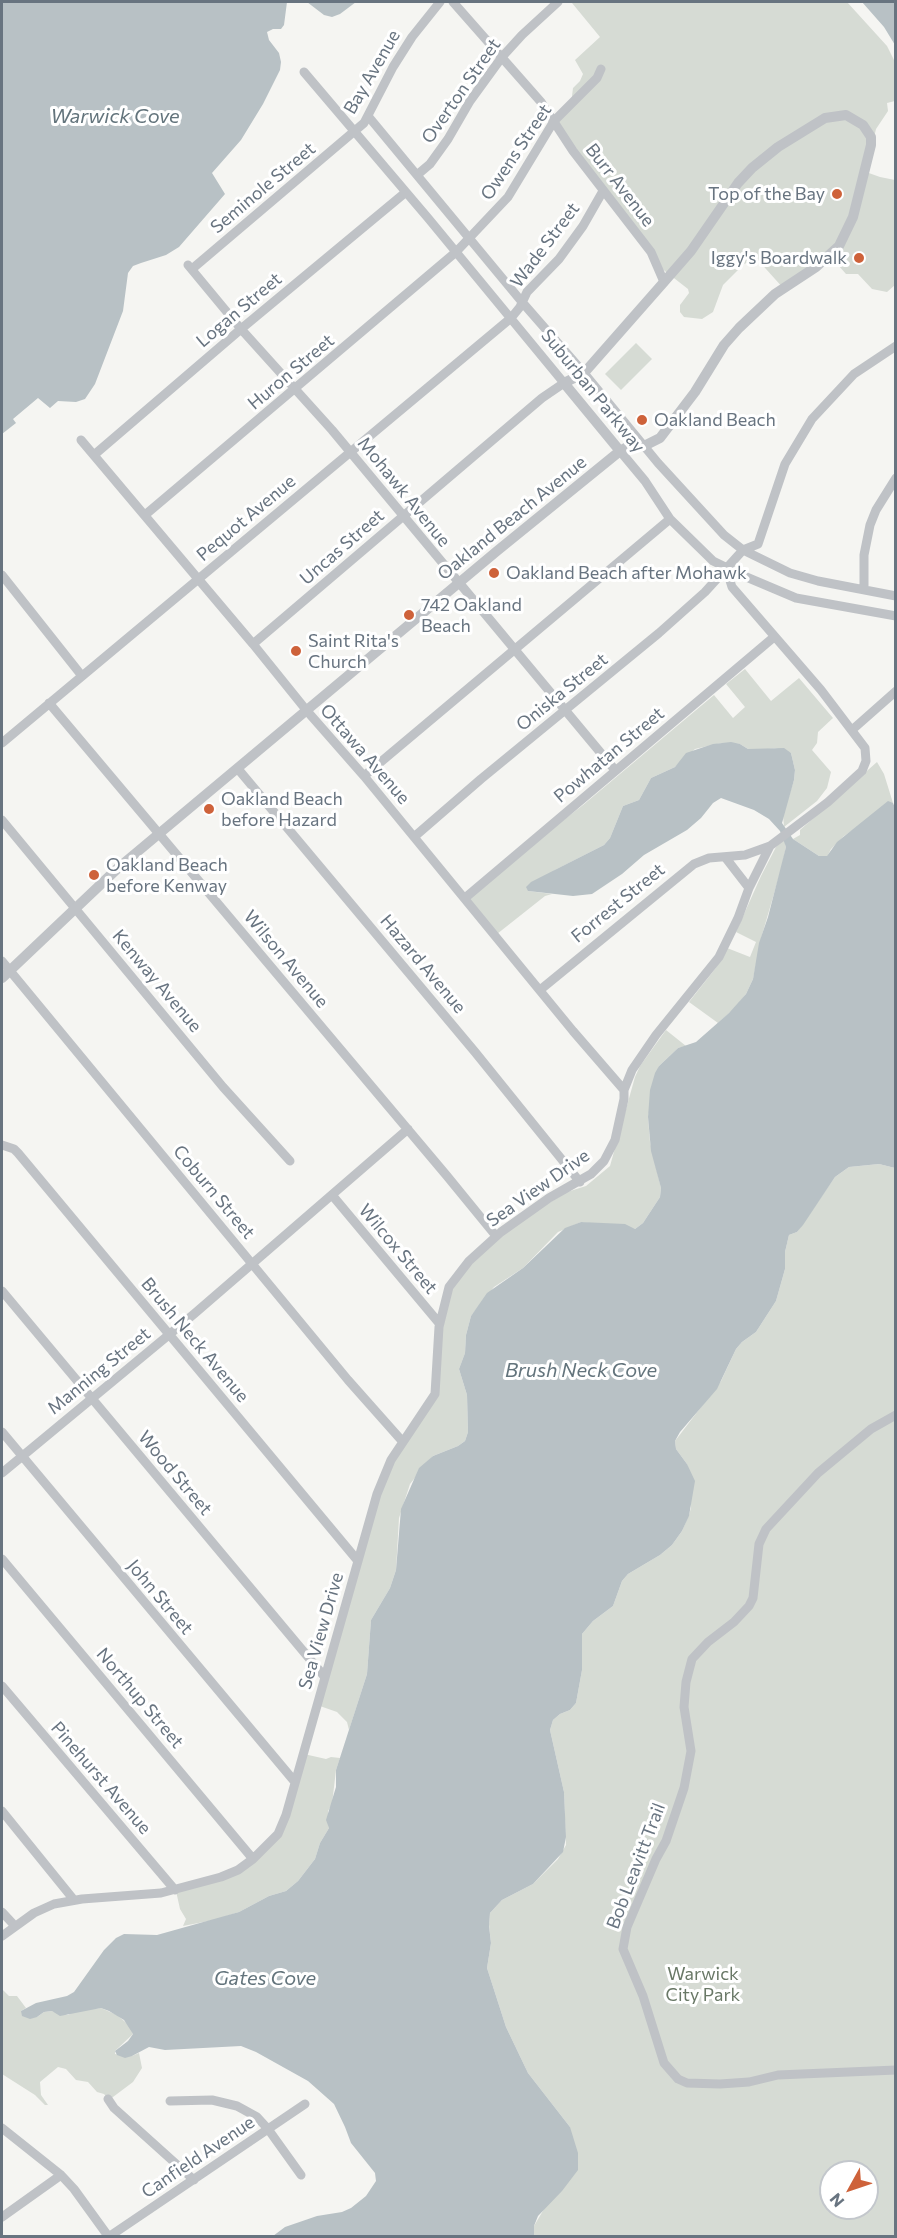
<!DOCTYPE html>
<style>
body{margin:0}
#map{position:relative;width:897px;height:2238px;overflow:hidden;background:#f5f5f2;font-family:Commissioner,sans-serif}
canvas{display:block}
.frame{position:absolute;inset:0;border:3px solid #687480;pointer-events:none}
.north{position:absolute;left:819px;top:2160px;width:60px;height:60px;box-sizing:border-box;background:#fff;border:2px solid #c3c7cc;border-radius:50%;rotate:230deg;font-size:16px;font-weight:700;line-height:24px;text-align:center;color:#687480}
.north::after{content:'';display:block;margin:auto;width:21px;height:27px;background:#ce623a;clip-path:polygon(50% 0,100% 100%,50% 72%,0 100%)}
</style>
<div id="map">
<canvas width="897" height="2238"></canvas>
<div class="frame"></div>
<div class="north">N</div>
</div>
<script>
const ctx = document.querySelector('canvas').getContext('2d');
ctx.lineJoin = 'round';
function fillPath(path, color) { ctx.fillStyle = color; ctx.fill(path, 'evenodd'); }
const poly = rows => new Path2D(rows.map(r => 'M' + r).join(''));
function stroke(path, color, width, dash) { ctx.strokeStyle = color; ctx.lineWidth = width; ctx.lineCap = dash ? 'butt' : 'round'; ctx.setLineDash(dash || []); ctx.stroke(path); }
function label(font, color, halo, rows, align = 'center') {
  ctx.font = font + ' Commissioner,sans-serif'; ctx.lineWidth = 6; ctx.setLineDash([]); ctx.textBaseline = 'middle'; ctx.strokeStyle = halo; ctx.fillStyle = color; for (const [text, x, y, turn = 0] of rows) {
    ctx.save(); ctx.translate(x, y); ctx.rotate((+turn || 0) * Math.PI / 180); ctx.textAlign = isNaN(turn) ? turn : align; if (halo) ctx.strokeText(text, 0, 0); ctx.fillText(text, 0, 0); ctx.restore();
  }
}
fillPath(poly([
 [560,2,847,2,887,46,895,62,895,101,887,103,888,111,876,129,866,172,880,177,895,180,895,285,887,292,872,289,858,274,846,274,831,257,784,289,757,259,744,264,723,285,713,312,702,319,684,317,680,312,680,305,689,293,688,289,661,268,576,150,556,119,571,104,573,88,580,81,583,74,575,60,600,37,572,3],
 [636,343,652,359,621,390,605,374],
 [745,669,771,701,799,678,833,718,818,732,817,743,812,750,831,772,827,788,817,801,784,827,783,815,794,780,795,770,791,753,775,748,756,751,748,749,740,744,721,743,695,749,675,767,651,778,639,800,623,806,610,838,604,845,555,870,528,891,552,894,545,896,497,934,467,896,468,894,583,805,714,695,733,718,745,707,726,684],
 [877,762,884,774,893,803,844,836,831,849,827,857,819,856,793,839,800,835,800,830],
 [784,839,786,847,782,866,762,935,753,979,746,994,735,1008,718,1023,689,1002,715,969,727,948,750,957,756,942,736,932,761,876,776,847],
 [666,1030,686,1046,678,1048,659,1066,648,1117,650,1142,661,1188,660,1197,643,1223,635,1229,581,1222,558,1232,523,1268,494,1287,471,1316,466,1335,465,1353,459,1369,467,1395,468,1432,465,1441,458,1446,433,1456,410,1484,399,1518,396,1570,390,1588,371,1620,367,1674,349,1730,347,1722,337,1712,317,1705,387,1466,435,1393,444,1297,495,1236,567,1192,586,1186,610,1166,635,1077,640,1066],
 [879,1164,895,1168,895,2236,534,2236,534,2226,544,2209,570,2127,528,2073,506,2027,487,1968,491,1943,489,1925,490,1913,502,1900,533,1884,558,1859,566,1845,564,1792,550,1730,553,1720,560,1714,570,1710,576,1703,582,1670,582,1634,593,1621,613,1606,622,1581,628,1574,660,1555,672,1545,682,1531,689,1515,691,1508,687,1464,676,1449,675,1441,721,1381,736,1349,742,1342,756,1332,776,1301,785,1269,785,1252,789,1235,797,1232,835,1177,849,1167],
 [831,2172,867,2172,867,2208,831,2208],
 [304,1754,326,1759,331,1757,340,1758,336,1770,332,1804,328,1811,329,1828,320,1843,315,1859,298,1881,286,1891,269,1896,239,1912,214,1920,183,1926,186,1919,180,1909,176,1891,237,1870,277,1835],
 [2,1989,9,1996,17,1996,26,2008,21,2011,37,2017,44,2012,52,2011,68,2015,75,2011,101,2008,117,2015,130,2026,133,2034,115,2051,115,2054,132,2056,139,2053,142,2068,133,2082,109,2100,104,2094,97,2092,88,2082,76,2080,66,2069,58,2067,40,2082,41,2095,48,2105,45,2105,35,2095,2,2074]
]), '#d6dbd4');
fillPath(poly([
 [2,2,287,2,284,25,281,29,273,29,267,32,269,40,279,53,281,62,280,70,263,104,241,140,212,173,225,194,179,247,166,255,141,263,133,266,128,273,123,311,95,384,85,399,76,402,58,401,50,408,38,398,13,419,16,423,2,434],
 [307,2,356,2,340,14,332,17,324,15],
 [862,2,895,2,895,45,884,27],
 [731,742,740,744,748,749,784,748,791,753,795,770,794,780,782,823,793,839,819,856,827,856,837,842,888,801,893,803,896,810,895,1168,879,1164,849,1167,835,1177,803,1225,797,1232,789,1235,785,1252,785,1269,776,1301,756,1332,742,1342,736,1349,717,1389,680,1432,675,1441,676,1449,687,1464,695,1481,689,1516,682,1531,672,1545,660,1555,628,1574,622,1581,613,1606,593,1621,582,1634,582,1670,576,1703,570,1710,560,1714,553,1720,550,1730,564,1792,566,1837,563,1852,533,1884,502,1900,490,1913,489,1926,491,1943,487,1968,506,2027,528,2073,570,2127,578,2153,578,2170,562,2191,538,2216,534,2226,534,2236,273,2236,285,2227,317,2216,342,2212,351,2208,366,2196,376,2181,375,2173,351,2143,345,2127,334,2104,308,2081,256,2052,241,2046,165,2050,149,2047,132,2056,125,2058,117,2055,115,2051,128,2041,133,2034,124,2020,109,2011,101,2008,60,2016,52,2011,44,2012,37,2017,30,2019,22,2016,21,2011,36,2003,67,1996,74,1992,104,1950,116,1938,124,1934,157,1935,239,1912,269,1896,286,1891,298,1881,315,1859,320,1843,329,1828,326,1820,336,1787,336,1770,367,1674,371,1620,390,1588,396,1570,401,1509,419,1468,433,1456,458,1446,465,1441,468,1432,467,1395,459,1369,465,1353,466,1335,471,1316,487,1293,523,1268,565,1228,581,1222,625,1224,635,1229,643,1223,660,1197,661,1188,651,1151,648,1117,650,1090,655,1073,659,1066,678,1048,696,1042,729,1013,746,994,753,979,759,943,768,917,786,847,780,831,769,819,754,810,721,798,713,803,701,818,687,830,644,855,622,874,592,894,573,896,528,891,526,887,531,882,604,845,610,838,623,806,639,800,651,778,675,767,686,753,713,744]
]), '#b8c1c5');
stroke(poly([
 [453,2,541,102,573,151,651,252,664,282],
 [368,116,522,302,584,373,658,463,724,535,743,550,790,573,818,581,896,596],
 [417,175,430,164,448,139,470,101,502,57,522,35,558,2],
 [188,265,241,329,332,430,615,770],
 [192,269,364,123,393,67,412,37,440,2],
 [81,440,253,644,307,711,364,776,573,1031,624,1090],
 [620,451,645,481,670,519,713,561,744,576,796,598,896,616],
 [94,455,241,329,406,192],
 [145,515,456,252,508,197,554,121,597,78,601,69],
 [2,575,82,676],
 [864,589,864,555,870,525,876,510,896,478],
 [253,644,542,398,564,383,428,218,304,72],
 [49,703,447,1176,496,1236],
 [852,730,896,691],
 [2,743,511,318,520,307,527,292,559,259,583,226,603,191],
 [238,769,475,1052,580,1182],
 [364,776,670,519],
 [2,820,223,1087,290,1161],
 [414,837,481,779,659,633,705,592,743,550,758,544,785,464,812,419,854,374,896,346],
 [725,857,749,888],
 [465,898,774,637],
 [2,961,348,1380,403,1442],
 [540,990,694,864,709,858,745,855,770,846],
 [2,1145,14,1149,18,1153,358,1561],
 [332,1195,439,1323],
 [2,1291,324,1676],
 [896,1415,871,1429,818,1473,766,1529,759,1544,753,1598,749,1606,734,1622,708,1642,692,1659,686,1682,684,1707,691,1751,684,1788,666,1841,656,1859,627,1927,623,1949,643,1996,664,2063,678,2079,687,2083,720,2084,749,2082,778,2075,896,2070],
 [2,1432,295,1782],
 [2,1473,194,1314,408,1129],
 [2,1559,253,1859],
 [2,1686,175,1890],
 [2,1811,74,1900],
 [2,1912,15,1926],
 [2,1936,34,1913,54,1904,82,1899,161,1893,221,1877,238,1870,253,1859,278,1834,286,1815,377,1494,391,1460,435,1394,439,1327,449,1287,469,1261,501,1232,549,1198,591,1174,604,1161,615,1140,624,1099,624,1090,632,1070,656,1035,719,957,738,918,749,888,770,846,828,802,862,771,866,761,865,748,821,690,732,587,726,568],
 [108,2099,114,2108,194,2180],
 [170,2101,212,2100,237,2106,257,2117,268,2129,301,2175],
 [2,2128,61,2175,74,2189,108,2236],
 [2,2217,61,2175],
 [110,2236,305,2104]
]), '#bfc2c6', 9);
stroke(poly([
 [2,978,118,868,497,551,620,451,632,444,644,446,660,438,695,392,724,345,739,328,775,294,816,267,839,246,853,217,871,145,871,137,863,125,846,115,825,118,778,147,752,168,738,183,691,251,664,282,584,373,564,383,620,451]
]), '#bfc2c6', 10);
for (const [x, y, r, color] of [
 [837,194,6,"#ce623a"],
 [859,258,6,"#ce623a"],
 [642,420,6,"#ce623a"],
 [494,573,6,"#ce623a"],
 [409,615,6,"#ce623a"],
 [296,651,6,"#ce623a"],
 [209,809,6,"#ce623a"],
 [94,875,6,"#ce623a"]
]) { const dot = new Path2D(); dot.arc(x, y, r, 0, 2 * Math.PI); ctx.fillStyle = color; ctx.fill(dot); stroke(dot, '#fff', 2); }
label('18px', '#687480', '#fff', [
 ["Bay Avenue",372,72,-60],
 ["Overton Street",461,91,-55],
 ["Owens Street",516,152,-56],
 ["Burr Avenue",620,185,52],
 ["Seminole Street",263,188,-40],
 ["Wade Street",545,245,-53],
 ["Logan Street",239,310,-40],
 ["Huron Street",291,372,-40],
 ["Suburban Parkway",593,391,51],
 ["Mohawk Avenue",404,492,51],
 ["Pequot Avenue",246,518,-40],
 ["Oakland Beach Avenue",512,518,-39],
 ["Uncas Street",342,547,-41],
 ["Oniska Street",562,692,-39],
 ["Ottawa Avenue",365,754,49],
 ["Powhatan Street",609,755,-40],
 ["Forrest Street",618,903,-39],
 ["Wilson Avenue",286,959,50],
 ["Hazard Avenue",423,964,50],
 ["Kenway Avenue",157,981,50],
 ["Sea View Drive",538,1188,-35],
 ["Coburn Street",214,1192,50],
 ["Wilcox Street",398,1249,50],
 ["Brush Neck Avenue",195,1340,50],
 ["Manning Street",99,1371,-39],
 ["Wood Street",175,1473,50],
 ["John Street",160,1597,50],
 ["Sea View Drive",321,1631,-74],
 ["Northup Street",140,1698,50],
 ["Pinehurst Avenue",101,1778,49],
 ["Bob Leavitt Trail",636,1866,-69],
 ["Canfield Avenue",198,2157,-34]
]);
label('18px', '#687480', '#fff', [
 ["Top of the Bay",825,194,"right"],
 ["Iggy's Boardwalk",847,258,"right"],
 ["Oakland Beach",654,420],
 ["Oakland Beach after Mohawk",506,573],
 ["742 Oakland",421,605],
 ["Beach",421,626],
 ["Saint Rita's",308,641],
 ["Church",308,662],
 ["Oakland Beach",221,799],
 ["before Hazard",221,820],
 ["Oakland Beach",106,865],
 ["before Kenway",106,886]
], 'left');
label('18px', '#697866', '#fff', [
 ["Warwick",703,1974],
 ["City Park",703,1995]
]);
label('italic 20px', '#63747c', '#fff', [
 ["Warwick Cove",115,116],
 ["Brush Neck Cove",581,1370],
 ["Gates Cove",265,1978]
]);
</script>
